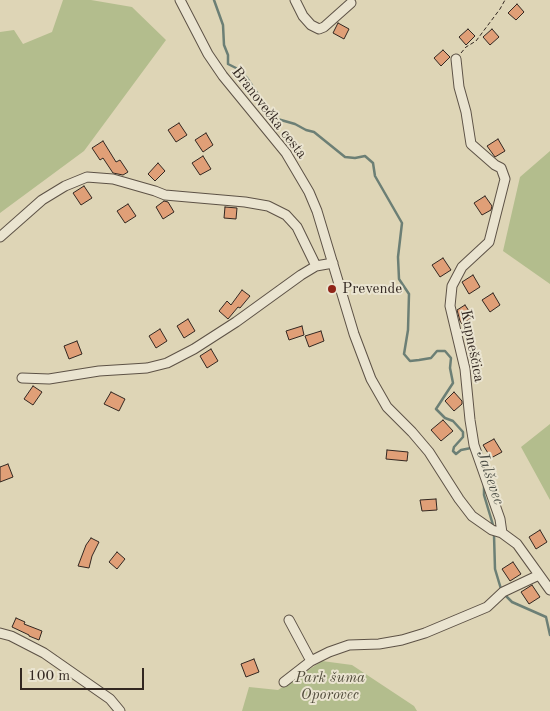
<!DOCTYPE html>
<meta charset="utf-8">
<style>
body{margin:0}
#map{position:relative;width:550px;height:711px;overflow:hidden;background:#ded5b6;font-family:"Old Standard TT",serif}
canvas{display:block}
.scale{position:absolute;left:20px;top:668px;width:124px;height:22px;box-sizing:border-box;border:2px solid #322721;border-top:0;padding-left:6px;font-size:15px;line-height:18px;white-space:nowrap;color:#322721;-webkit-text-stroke:4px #eae4d0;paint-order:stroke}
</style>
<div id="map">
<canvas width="550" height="711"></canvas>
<div class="scale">100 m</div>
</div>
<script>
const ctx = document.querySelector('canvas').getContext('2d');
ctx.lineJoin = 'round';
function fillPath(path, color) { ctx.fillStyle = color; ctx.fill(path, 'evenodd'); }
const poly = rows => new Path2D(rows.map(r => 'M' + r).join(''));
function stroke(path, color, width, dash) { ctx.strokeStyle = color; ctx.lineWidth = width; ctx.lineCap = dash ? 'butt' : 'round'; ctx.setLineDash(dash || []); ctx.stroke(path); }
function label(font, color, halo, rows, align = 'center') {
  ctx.font = font + ' "Old Standard TT",serif'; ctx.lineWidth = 4; ctx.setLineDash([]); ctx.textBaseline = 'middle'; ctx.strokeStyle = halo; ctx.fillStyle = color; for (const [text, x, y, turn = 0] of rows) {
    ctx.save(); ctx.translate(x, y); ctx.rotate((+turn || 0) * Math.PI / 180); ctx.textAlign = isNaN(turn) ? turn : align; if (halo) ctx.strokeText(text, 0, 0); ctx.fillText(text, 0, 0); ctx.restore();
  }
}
fillPath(poly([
 [63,0,91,0,132,7,166,40,84,151,0,213,0,32,14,30,23,44,52,32],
 [550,151,550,284,503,251,520,177],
 [550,424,550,500,521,447],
 [322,661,352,665,414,706,417,711,242,711,249,687,278,690]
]), '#b3bd8d');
stroke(poly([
 [214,0,223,25,224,45,228,55,228,64,236,68,247,78,274,118,295,124,306,130,314,132,345,157,355,158,365,156,373,163,375,176,402,223,398,257,399,279,409,294,408,330,404,354,410,361,419,360,431,358,437,351,445,351,451,358,450,368,453,383,436,409,445,418,453,421,463,432,463,437,454,447,453,451,456,454,461,450,471,448,472,450],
 [484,484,484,495,493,525],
 [494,535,495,569,501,589],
 [505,595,512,602,546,617,550,635]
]), '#6c7f75', 2.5);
const building = poly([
 [517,4,524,12,516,20,508,13,517,4],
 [338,23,349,29,344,39,333,33,338,23],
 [468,29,475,36,466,45,459,37,468,29],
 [492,29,499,37,490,45,483,37,492,29],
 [443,50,450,57,441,66,434,58,443,50],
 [179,123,187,135,176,142,168,130,179,123],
 [206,133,213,145,203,152,195,140,206,133],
 [498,139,505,151,495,157,487,146,498,139],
 [103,141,116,162,120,160,128,172,123,175,113,173,103,158,100,160,92,148,103,141],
 [203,156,211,169,200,175,192,163,203,156],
 [158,163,165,171,155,181,148,174,158,163],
 [84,186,92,198,81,205,73,193,84,186],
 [485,196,492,206,491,210,482,215,474,203,485,196],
 [164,201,168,202,174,212,163,219,156,207,164,201],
 [128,204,136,216,125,223,117,211,128,204],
 [225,207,237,208,236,219,224,218,225,207],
 [443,258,451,270,440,277,432,265,443,258],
 [473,275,480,287,469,294,462,282,473,275],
 [242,290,250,296,240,308,238,307,228,319,219,311,227,301,231,305,242,290],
 [493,293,500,305,490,312,482,300,493,293],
 [465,305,473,317,462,324,460,321,457,310,465,305],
 [188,319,195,331,184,338,177,326,188,319],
 [302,326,304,335,289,340,286,331,302,326],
 [160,329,167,341,156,348,149,336,160,329],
 [321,331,324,341,309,347,305,336,321,331],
 [77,341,82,354,69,359,64,346,77,341],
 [211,349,218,361,207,368,200,356,211,349],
 [33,386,42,392,33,405,24,399,33,386],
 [111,392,125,399,119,411,104,404,111,392],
 [454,392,462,401,462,404,454,411,445,401,454,392],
 [443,420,453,431,441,441,431,430,443,420],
 [494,439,502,452,491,458,483,445,494,439],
 [387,450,408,452,407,461,386,459,387,450],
 [8,464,13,477,0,482,0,467,8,464],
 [436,499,437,510,422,511,420,500,436,499],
 [540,530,547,542,536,549,529,537,540,530],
 [91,538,99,542,92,556,89,568,78,566,86,545,91,538],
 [117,552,125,559,117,569,109,562,117,552],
 [513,562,521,574,510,581,502,569,513,562],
 [532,585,540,597,529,604,521,592,532,585],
 [16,618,25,622,24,624,42,631,39,640,29,636,29,635,12,627,16,618],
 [254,659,259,672,246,677,241,664,254,659]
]);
fillPath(building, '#e09f77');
stroke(building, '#322721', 1);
const minor = poly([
 [180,0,208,54,223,76,286,153,309,192,317,211,354,334,371,379,387,407,412,432,429,452,459,499,472,516,492,530,502,533,517,544,550,590],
 [295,0,303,16,311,25,319,29,324,27,351,3],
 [456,59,459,87,466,112,471,144,495,165,501,168,505,179,489,242,462,267,452,286,450,306,465,369,470,420,474,445,500,519,502,533],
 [0,237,42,200,65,186,87,177,113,179,155,191,165,195,245,202,268,206,286,215,297,227,316,266,333,263],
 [22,378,49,379,99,371,147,368,167,363,194,349,236,322,301,275,316,266],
 [289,620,311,661],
 [0,633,11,636,44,653,110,699,120,711],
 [284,682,311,661,329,652,349,645,379,644,402,640,425,633,487,607,503,592,539,575]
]);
stroke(minor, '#5d5246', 11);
stroke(poly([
 [461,53,466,47,476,41,500,9,505,0]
]), '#322721', 1, [4, 2.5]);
stroke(minor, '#eae4d0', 9);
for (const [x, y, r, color] of [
 [332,289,5,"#8f2418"]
]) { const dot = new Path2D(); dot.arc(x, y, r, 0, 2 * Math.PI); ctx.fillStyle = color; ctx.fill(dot); stroke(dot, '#eae4d0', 2); }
label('15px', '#322721', '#eae4d0', [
 ["Branovečka cesta",269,113,52],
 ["Kupneščica",472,346,79]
]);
label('15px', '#322721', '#eae4d0', [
 ["Prevende",342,289]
], 'left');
label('italic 15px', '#524c3c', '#eae4d0', [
 ["Park šuma",330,678],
 ["Oporovec",330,695]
]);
label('italic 16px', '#4a4c44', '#eae4d0', [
 ["Jalševec",490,478,71]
]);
</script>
